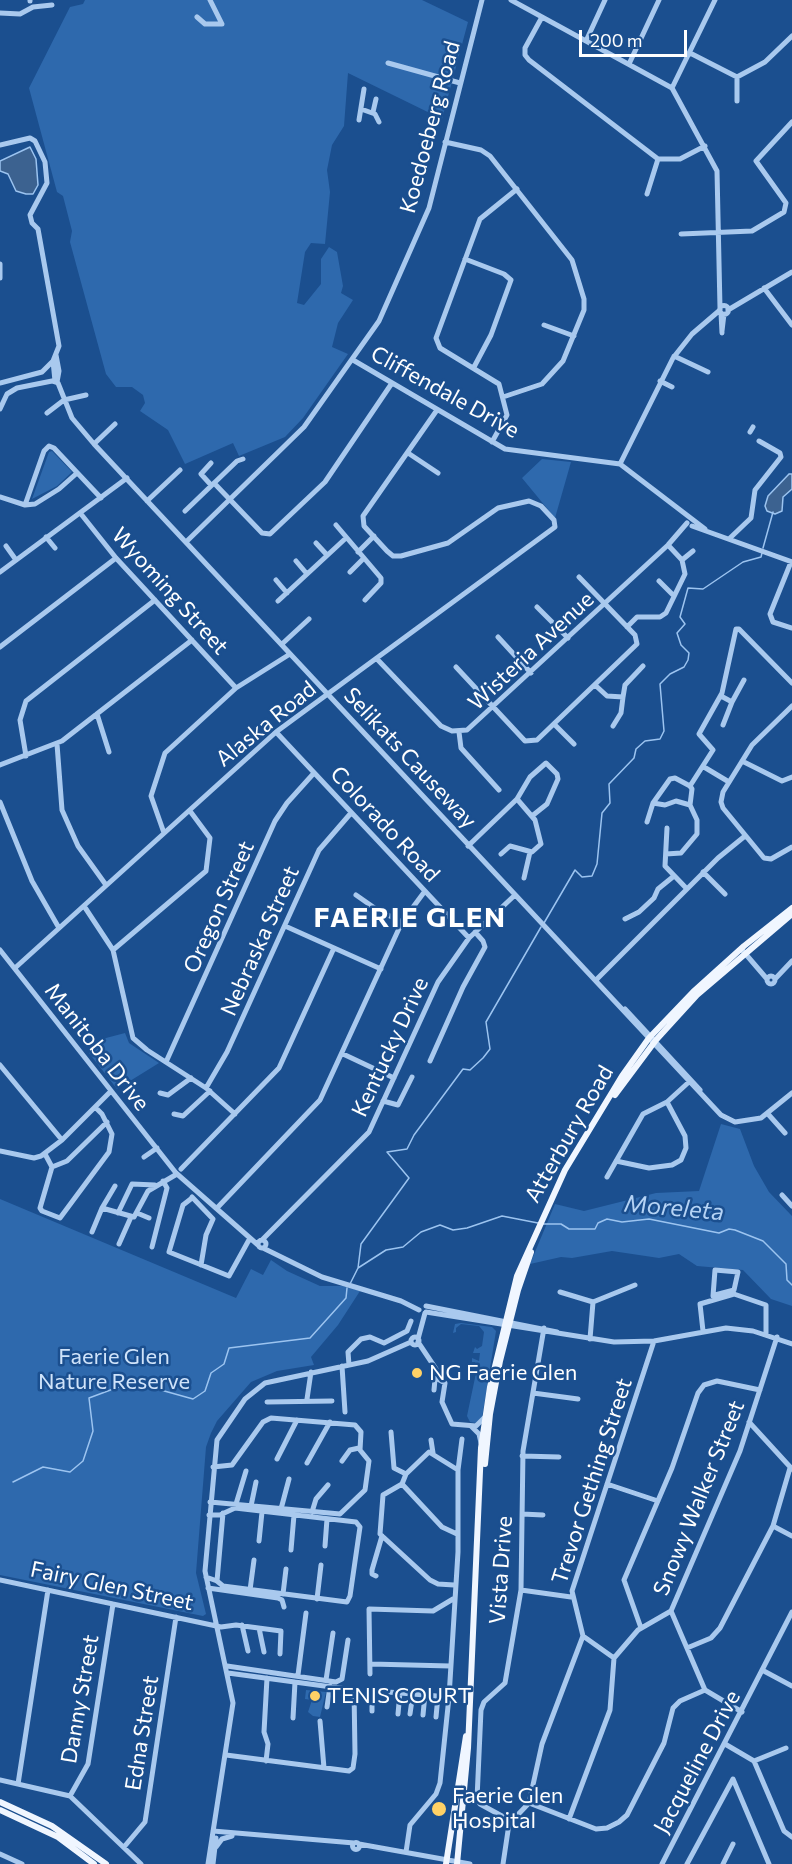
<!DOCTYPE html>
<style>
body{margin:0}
#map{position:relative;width:792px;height:1864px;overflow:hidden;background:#1b4f8f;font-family:Commissioner,sans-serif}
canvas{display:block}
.scale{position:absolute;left:579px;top:30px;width:108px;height:27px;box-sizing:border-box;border:3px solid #fff;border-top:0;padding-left:8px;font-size:18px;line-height:21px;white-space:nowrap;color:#fff;-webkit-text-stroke:4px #1b4f8f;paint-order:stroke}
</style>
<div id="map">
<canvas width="792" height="1864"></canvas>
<div class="scale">200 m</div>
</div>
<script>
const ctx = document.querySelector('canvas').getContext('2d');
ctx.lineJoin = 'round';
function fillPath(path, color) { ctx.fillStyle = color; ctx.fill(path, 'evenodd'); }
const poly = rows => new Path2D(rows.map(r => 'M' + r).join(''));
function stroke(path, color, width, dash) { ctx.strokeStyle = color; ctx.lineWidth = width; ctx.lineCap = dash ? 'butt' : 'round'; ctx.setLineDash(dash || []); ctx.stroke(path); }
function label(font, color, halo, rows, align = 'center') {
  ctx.font = font + ' Commissioner,sans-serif'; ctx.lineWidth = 5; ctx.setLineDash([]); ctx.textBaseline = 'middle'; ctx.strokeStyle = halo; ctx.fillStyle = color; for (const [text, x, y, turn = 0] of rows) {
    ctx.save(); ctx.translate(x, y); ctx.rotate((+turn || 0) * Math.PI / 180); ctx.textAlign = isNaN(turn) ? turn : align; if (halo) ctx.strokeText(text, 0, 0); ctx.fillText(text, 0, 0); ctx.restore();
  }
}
fillPath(poly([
 [85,0,422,0,468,22,442,119,348,73,344,126,332,145,327,170,330,192,325,244,311,243,305,252,297,303,304,305,321,284,321,259,329,247,337,252,343,286,341,293,353,300,338,323,332,347,348,354,303,418,285,437,239,456,233,443,185,464,168,430,140,411,145,403,143,395,132,387,116,387,106,374,70,242,72,231,63,196,57,192,29,88,70,7,83,4],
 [52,451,72,472,57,486,32,499,49,452],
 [542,459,571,462,555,518,522,478],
 [125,1033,129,1043,159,1063,117,1089,89,1053,106,1038],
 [721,1124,740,1129,754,1166,769,1192,792,1216,792,1306,771,1299,743,1270,697,1266,679,1254,659,1258,612,1251,572,1258,561,1257,530,1264,555,1204,584,1211,656,1193,699,1191],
 [0,1199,236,1298,251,1269,263,1275,271,1260,287,1271,320,1286,343,1286,360,1291,338,1325,311,1357,314,1365,277,1371,251,1382,217,1421,211,1433,206,1447,196,1573,206,1614,203,1616,0,1575],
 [461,1323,492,1327,496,1331,482,1418,476,1423,470,1422,467,1416,476,1373,475,1362,472,1362,472,1358,479,1361,480,1353,473,1353,475,1347,477,1349,482,1346,484,1332,479,1326,461,1324,456,1328,456,1332,453,1333,455,1324],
 [306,1690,326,1692,320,1717,313,1716,308,1712,312,1700,305,1699]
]), '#2e69ad');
const water = poly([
 [30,147,36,159,38,185,33,194,26,194,16,191,8,174,0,171,0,161,30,147],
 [789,474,792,474,792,489,783,497,782,511,775,514,767,511,765,506,768,496,789,474]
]);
fillPath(water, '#3c6290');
stroke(water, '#9cc4f0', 1.5);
stroke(poly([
 [763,548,773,512],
 [544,923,575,870,582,877,592,876,597,864,602,813,610,803,609,784,634,758,636,749,645,741,660,739,664,731,660,684,670,674,684,667,688,660,689,653,681,645,677,633,685,624,680,617,688,588,703,589,743,562,761,557,762,553],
 [543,1224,561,1224,569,1229,595,1229,598,1223,607,1219,622,1222,649,1219,719,1233,729,1229,735,1230,763,1241,786,1264,787,1280,792,1285],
 [358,1268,361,1244,409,1178,387,1152,407,1149,414,1135,463,1069,470,1070,483,1058,490,1049,486,1022,541,927],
 [350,1284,358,1268,386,1250,403,1247,421,1232,440,1225,453,1230,467,1228,502,1216,538,1223],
 [13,1482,43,1467,70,1472,83,1461,93,1431,89,1398,132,1382,193,1399,205,1391,211,1373,224,1364,229,1348,310,1338,346,1298,347,1288]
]), '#9cc4f0', 1.5);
stroke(poly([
 [30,0,30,1],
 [511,0,672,88,717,171,720,308],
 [0,13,20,14,33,7,52,5],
 [197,17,205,24,222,24,210,0],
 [542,17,525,48,525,55,529,60,658,159,680,159,705,146],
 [586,41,605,0],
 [690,53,737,77,765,62,792,36],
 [388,63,460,83],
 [629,64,659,0],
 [672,88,715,0],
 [737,101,737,77],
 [361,109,375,114,379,122],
 [373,112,376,99],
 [359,120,364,89],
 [445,142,481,150,490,156,572,260,584,299,584,310,563,361,542,384,503,397],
 [0,145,30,138,35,141,45,162,47,183,30,215,32,223,38,229,59,346,53,361,42,372,0,383],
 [647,194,658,159],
 [681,234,752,231,784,212,786,203,756,161,792,122],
 [465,259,504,274,511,280,491,335,474,367],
 [0,264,0,278],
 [764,288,792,325],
 '719.5 310a4.5 4.5 0 1 1 9 0a4.5 4.5 0 1 1-9 0Z',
 [728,310,792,272],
 [721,313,722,333],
 [544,325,574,336],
 [722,331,724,314],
 [56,355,59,371,57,382],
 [674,356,708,372],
 [353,360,505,449,620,464,705,529],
 [53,361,55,381],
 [660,381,672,387],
 [0,409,7,394,17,388,52,381,58,383,72,418,94,444,721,1115,735,1122,761,1118,792,1093],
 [47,413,64,400,86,395],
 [750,432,753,427],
 [492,442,507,415,499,384,440,348,436,338,480,219,517,189],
 [94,444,115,424],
 [408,453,438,473],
 [211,463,201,474,211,485],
 [620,464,673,358,692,334,720,310],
 [214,483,262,533,270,534,325,482,392,383],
 [0,497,25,505,35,504,59,489,77,473],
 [147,501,180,470],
 [25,505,44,451,49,446,54,448,101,498],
 [185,511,237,461,243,459],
 [81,514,116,558,236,688],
 [336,525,381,578,381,583,365,600],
 [692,526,792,562],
 [46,537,55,548],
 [730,538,751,518,755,490,781,457,780,453,759,441],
 [186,542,304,427,379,321,429,208,482,0],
 [316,543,327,555],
 [6,546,16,560],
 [358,552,374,536],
 [682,560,693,551],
 [296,561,307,574],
 [791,562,770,614,773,622,792,628],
 [0,572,127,478],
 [350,572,364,558],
 [276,580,287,593],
 [659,581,674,596],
 [278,601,346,538],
 [537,607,568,638],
 [627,627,637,617,660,617,666,613,685,574,682,560,668,545],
 [498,637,531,673],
 [282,644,309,619],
 [0,647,116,558],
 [377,659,441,726,452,731,467,730,668,545,687,523],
 [456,667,525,741,537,740,637,644,635,635,579,577],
 [595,685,607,696,623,697,625,685,643,666],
 [721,696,732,702,744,680],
 [792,706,752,745,723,792,721,802,723,808,764,858,771,859,792,847],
 [97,714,109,752],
 [554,724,574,744],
 [723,725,732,702],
 [613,726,621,713,623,697],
 [276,732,469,938],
 [459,732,461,748,499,790],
 [57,744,62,810,78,846,106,885],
 [26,756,20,720,26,701,155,600],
 [742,761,782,781,792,777],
 [0,765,62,741,192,640],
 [704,767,729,782],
 [0,802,32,881,59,928],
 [653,803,665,805,676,801,690,805],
 [647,822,653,803,670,779,675,778,690,786],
 [667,828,665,866,687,889],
 [164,833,151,796,165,753,236,688,290,654],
 [468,846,517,799,530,777,546,763,557,774,558,779,547,804,532,816],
 [501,854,510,846,532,852,541,844,535,820,517,799],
 [666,854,681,853,697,834,697,820,690,805,692,789,690,786,713,750,699,734,722,693,736,629,739,629,792,683],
 [703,872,725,894],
 [524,878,530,852],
 [356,895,376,909,402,922],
 [84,906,113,950,133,1038,147,1050,206,1088,235,1114],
 [625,919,639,912,654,898,658,889,674,876],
 [285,926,381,969],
 [0,950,176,1173,258,1245],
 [113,950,206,871,210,838,190,811],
 [743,951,767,979],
 [15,968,276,732,555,527,554,520,541,506,529,501,498,508,448,543,401,556,393,556,387,551,364,526,363,516,437,410],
 '767 980a4 4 0 1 1 8 0a4 4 0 1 1-8 0Z',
 [775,979,792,961],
 [596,980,718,858,745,836],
 [625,1009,700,1090],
 [343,1054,394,1078],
 [430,1061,463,987,485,947,483,941,475,932],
 [166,1062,275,821,287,803,314,773],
 [0,1065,62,1140],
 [206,1088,227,1052,319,850,351,813],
 [160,1093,168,1095,191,1078],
 [383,1101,398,1105,412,1077],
 [174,1114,183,1116,210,1091],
 [768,1114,785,1133],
 [0,1151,34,1158,41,1156,62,1140,111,1091],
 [45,1154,52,1167,40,1208,42,1211,60,1218,109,1152,112,1134,102,1114,95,1107],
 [144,1157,157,1148],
 [616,1161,649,1168,672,1165,681,1160,686,1148,685,1136,667,1102],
 [52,1167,67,1161,107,1122],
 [181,1169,279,1068,334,948],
 [607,1177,643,1114,667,1102,690,1081],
 [782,1195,792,1206],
 [192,1197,213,1219,206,1235,201,1265],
 [192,1198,183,1205,169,1252,229,1276,250,1238],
 [102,1208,115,1186],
 [217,1208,320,1100,402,922,425,891],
 [118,1213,132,1184,155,1185],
 [137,1213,149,1218],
 [92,1232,102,1208,134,1217,148,1191,177,1174],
 [262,1240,369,1132,438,982,469,938,515,895],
 '258 1244a4 4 0 1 1 8 0a4 4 0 1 1-8 0Z',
 [119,1244,131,1217],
 [152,1247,167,1188,163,1181],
 [263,1248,322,1277,401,1301,419,1310],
 [560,1292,593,1302,635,1285],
 [713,1296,715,1270,738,1272,734,1290,715,1295],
 [426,1306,557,1332],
 [426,1312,614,1342,654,1341,726,1328,753,1331,792,1344],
 [703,1331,700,1304,734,1294,766,1305,766,1334],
 '411 1341a4 4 0 1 1 8 0a4 4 0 1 1-8 0Z',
 [418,1339,425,1313],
 [590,1339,593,1302],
 [418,1342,436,1369,434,1390],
 [349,1365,348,1352,361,1339,370,1337,384,1343,407,1331,411,1321],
 [342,1366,345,1412],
 [436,1378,445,1383,442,1402,452,1424,476,1426,485,1417],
 [533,1393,578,1399],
 [307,1399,311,1372],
 [267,1402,332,1401],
 [749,1422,792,1469],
 [471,1426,479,1434,481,1443],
 [391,1432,394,1468,406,1474],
 [431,1440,433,1453],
 [522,1456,559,1457],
 [277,1459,297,1420],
 [342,1461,350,1450,359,1448],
 [307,1463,330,1422],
 [458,1470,462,1439],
 [402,1484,406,1474,429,1452,458,1470,458,1552,449,1697,440,1783,436,1794,410,1825,406,1852],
 [402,1484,383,1495,380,1534,430,1580,438,1584,454,1585],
 [402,1484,442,1527,457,1534],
 [607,1484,658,1501],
 [210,1502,340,1514,365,1490,369,1461,360,1450,361,1432,355,1425,271,1418,263,1422,232,1465,213,1467],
 [236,1504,246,1471],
 [251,1506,256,1482],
 [281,1509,289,1479],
 [312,1512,316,1499,328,1485],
 [522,1514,543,1515],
 [773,1526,792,1536],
 [259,1541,262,1512],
 [325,1546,327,1519],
 [291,1550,294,1515],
 [376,1576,372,1574,372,1570,382,1536],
 [206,1577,217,1581,223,1586,347,1602,350,1596,360,1527,356,1522,235,1508,220,1515,209,1515],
 [0,1580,221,1627,236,1625,281,1631,280,1654],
 [217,1581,223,1513],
 [208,1588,278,1598,282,1600,284,1607],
 [250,1590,254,1560],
 [521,1590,571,1597],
 [283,1594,286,1569],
 [317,1599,321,1565],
 [671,1611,705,1690,742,1712],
 [242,1625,248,1651],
 [259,1628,264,1652],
 [641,1628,624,1580,672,1468,698,1393,704,1385,717,1381,760,1390],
 [583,1636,614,1658],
 [687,1648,711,1638,720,1628,773,1526,790,1468],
 [371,1664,450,1666],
 [227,1666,336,1682,342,1679,348,1640],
 [762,1670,792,1686],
 [370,1674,369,1609,433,1611,453,1599],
 [298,1675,306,1613],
 [326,1680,333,1633],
 [327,1707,330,1686],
 [372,1711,372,1695,376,1691,449,1697],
 [398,1714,400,1692],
 [410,1714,413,1693],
 [423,1715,425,1694],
 [436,1717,438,1696],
 [293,1718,295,1682],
 [320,1721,324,1768],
 [725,1744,754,1761,784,1831,792,1837],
 [226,1755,349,1771,353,1768,355,1754,354,1690,228,1673],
 [266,1761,268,1744,264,1732,267,1678],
 [754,1761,786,1748],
 [0,1780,70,1796,141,1864],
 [18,1784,48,1590],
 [70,1796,88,1764,113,1604],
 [529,1803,596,1829,607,1828,619,1822,627,1815,664,1743,673,1708,680,1701,705,1690],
 [569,1819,610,1710,614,1658,638,1630,671,1611,740,1451,777,1337],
 [511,1821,480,1804,477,1799,481,1710,484,1702,505,1683,521,1590,523,1451,544,1328],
 [213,1831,354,1843],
 '352.5 1846a3.5 3.5 0 1 1 7 0a3.5 3.5 0 1 1-7 0Z',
 [359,1844,470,1864],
 [124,1847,145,1822,176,1617],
 [216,1847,222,1839,232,1836],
 [0,1854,22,1864],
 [208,1864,233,1703,205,1571,217,1440,245,1399,265,1383,368,1361,411,1342],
 [213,1864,216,1838],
 [503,1864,509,1824,529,1803,542,1744,583,1636,572,1591,654,1341],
 [662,1864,792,1612],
 [687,1864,733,1779,769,1864],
 [723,1864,733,1844]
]), '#a9c9ee', 5);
stroke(poly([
 [615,1095,656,1040,697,995,792,914],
 [485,1464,490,1414,500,1361,518,1290,531,1252],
 [0,1802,52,1826,106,1864],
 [0,1810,58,1837,94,1864],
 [446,1864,466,1736],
 [457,1864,468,1748,481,1448,490,1387,517,1276,565,1170,622,1076,649,1038,693,992,744,946,792,908]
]), '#f0f6ff', 6);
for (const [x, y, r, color] of [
 [417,1373,6,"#ffd166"],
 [315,1696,6,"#ffd166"],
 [439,1809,8,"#ffd166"]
]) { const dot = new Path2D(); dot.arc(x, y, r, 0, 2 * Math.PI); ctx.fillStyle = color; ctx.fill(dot); stroke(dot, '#1b4f8f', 2); }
label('22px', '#fff', '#1b4f8f', [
 ["Koedoeberg Road",430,127,-75],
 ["Cliffendale Drive",445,392,29],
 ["Wyoming Street",170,591,48],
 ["Wisteria Avenue",531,651,-43],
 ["Alaska Road",266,724,-39],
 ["Selikats Causeway",410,758,47],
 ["Colorado Road",385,824,47],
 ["Oregon Street",219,907,-66],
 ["Nebraska Street",260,941,-66],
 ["Manitoba Drive",97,1047,52],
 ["Kentucky Drive",390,1047,-65],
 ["Atterbury Road",569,1134,-60],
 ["Trevor Gething Street",592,1481,-72],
 ["Snowy Walker Street",699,1498,-68],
 ["Vista Drive",501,1570,-86],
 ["Fairy Glen Street",112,1586,12],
 ["Danny Street",80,1699,-80],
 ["Edna Street",142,1733,-81],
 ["Jacqueline Drive",697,1762,-62]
]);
label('22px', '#cfe3fa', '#1b4f8f', [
 ["Faerie Glen",114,1357],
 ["Nature Reserve",114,1382]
]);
label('22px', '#fff', '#1b4f8f', [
 ["NG Faerie Glen",429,1373],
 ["TENIS COURT",327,1696],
 ["Faerie Glen",452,1796],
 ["Hospital",452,1821]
], 'left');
label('italic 24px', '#b5d3f5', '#1b4f8f', [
 ["Moreleta",674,1208,5]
]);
ctx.letterSpacing = '1.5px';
label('bold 28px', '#fff', '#1b4f8f', [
 ["FAERIE GLEN",410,918]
]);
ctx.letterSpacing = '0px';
</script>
